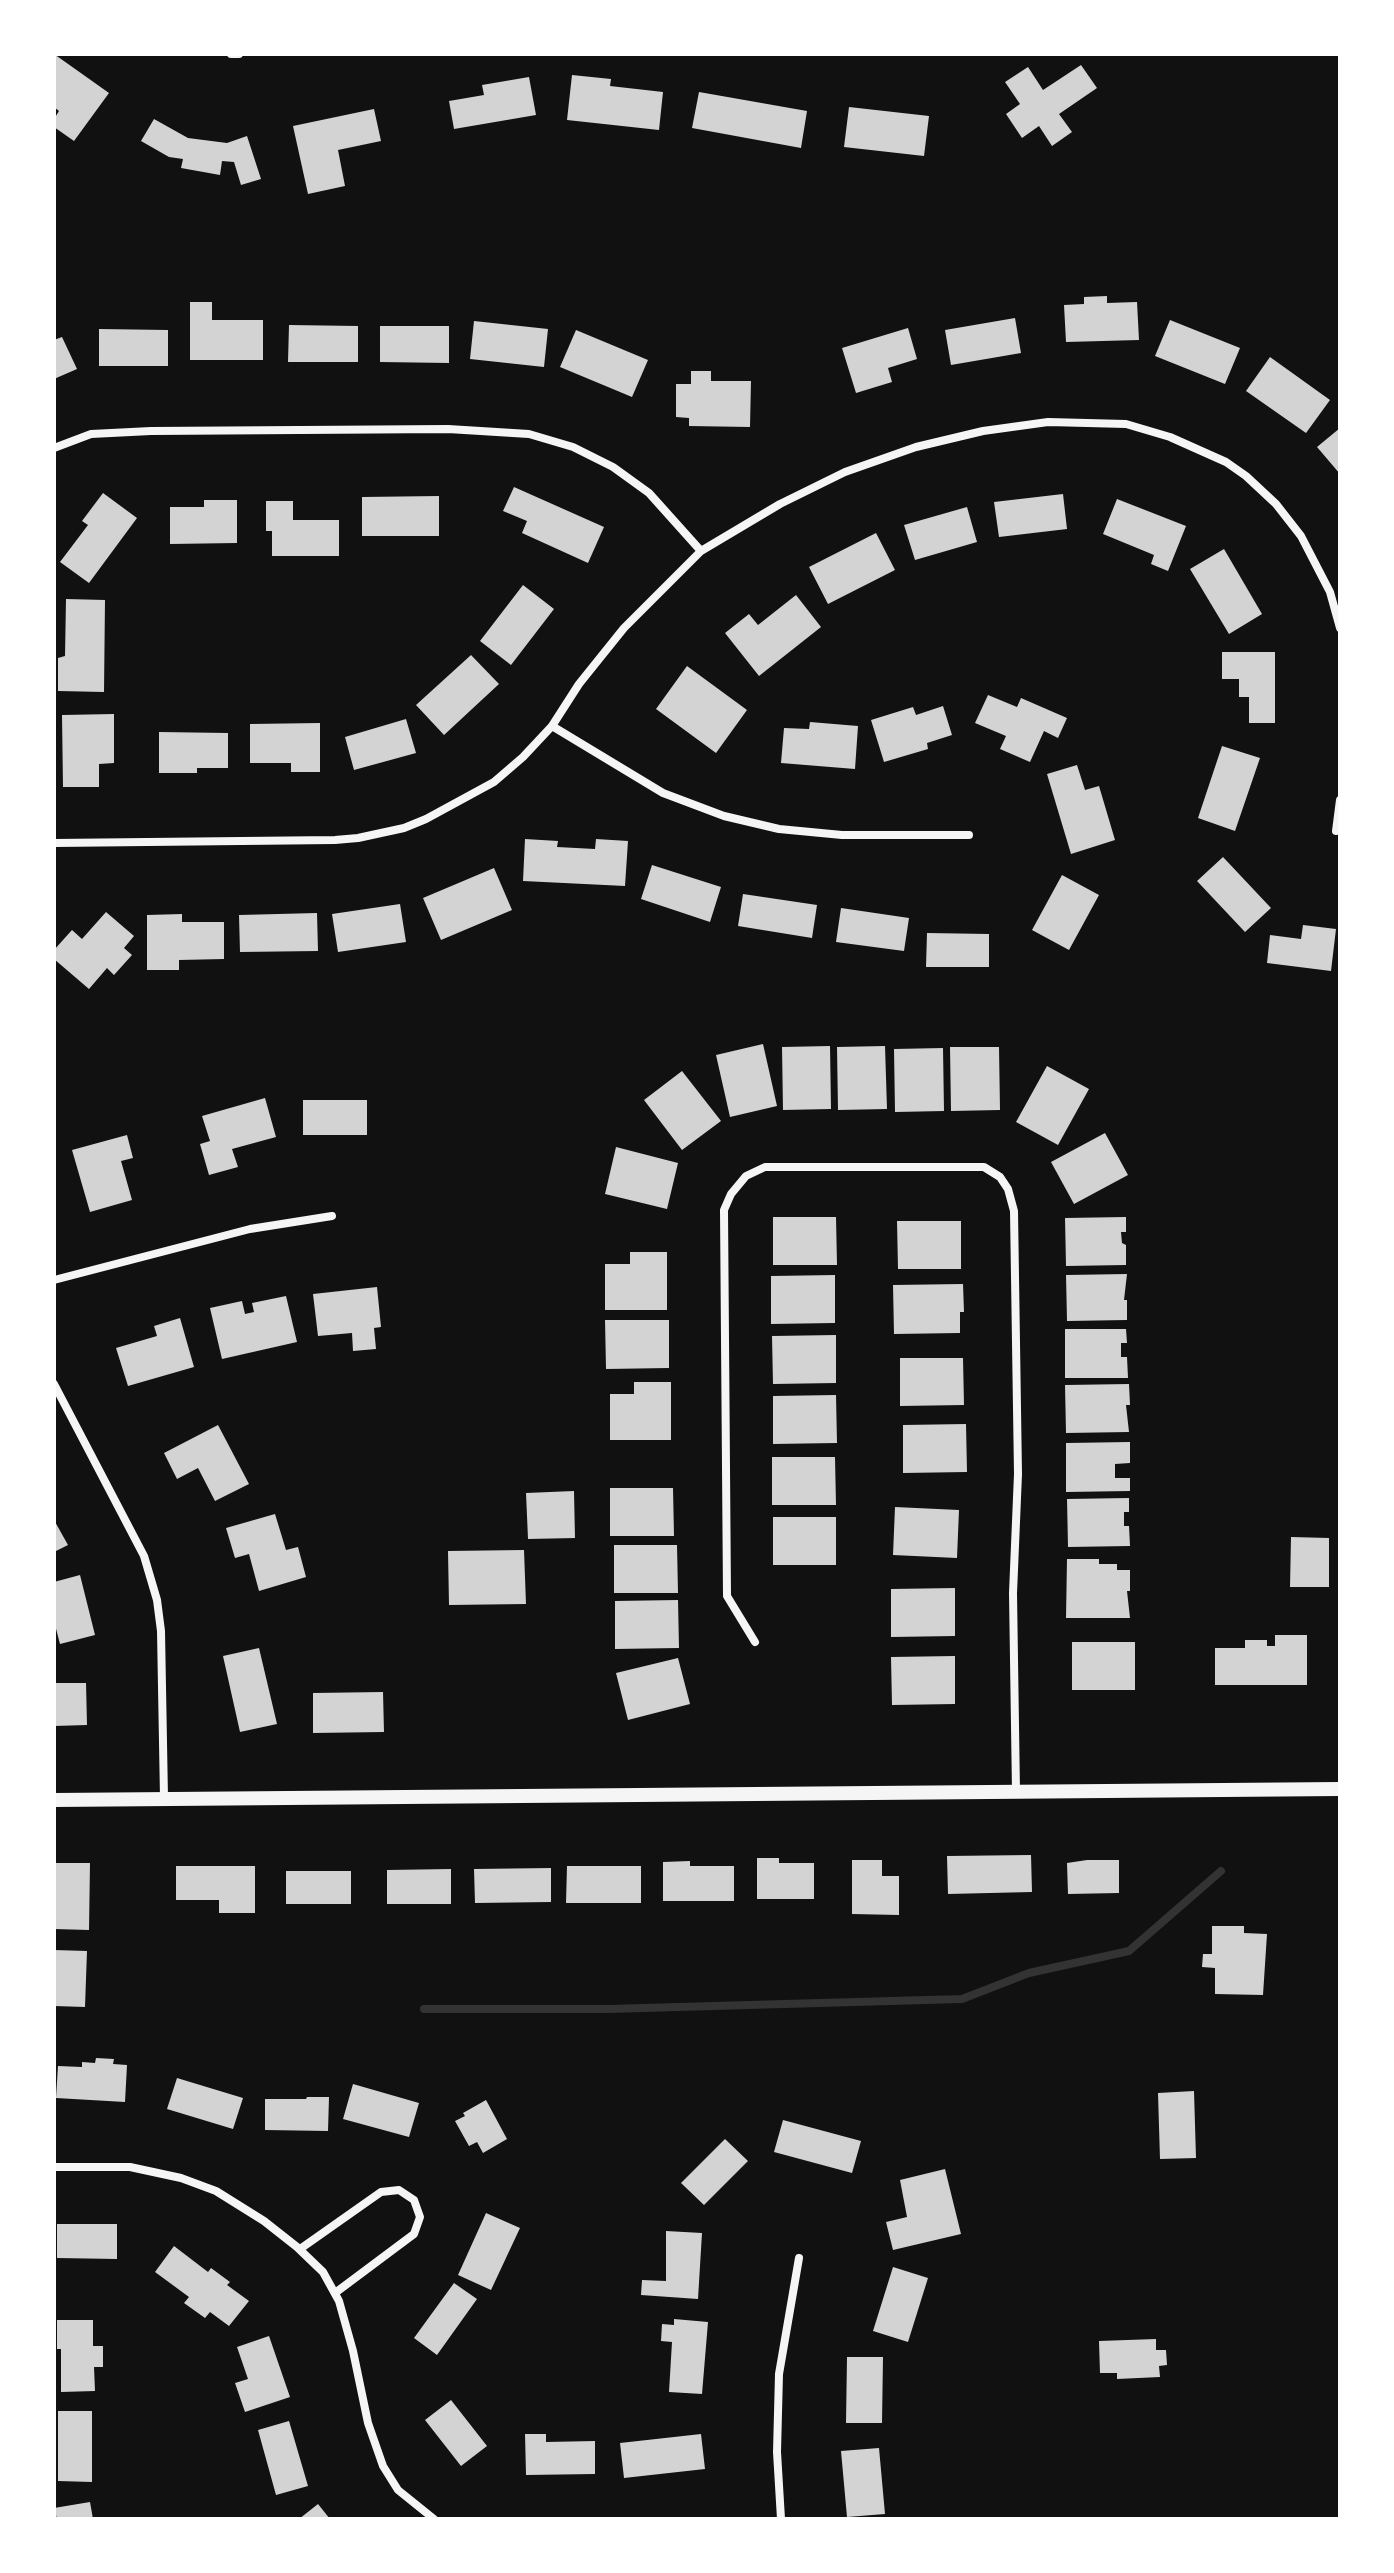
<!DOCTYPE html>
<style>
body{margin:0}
#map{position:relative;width:1394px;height:2573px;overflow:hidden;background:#111;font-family:"PT Sans",sans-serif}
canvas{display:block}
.frame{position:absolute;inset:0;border:56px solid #fff;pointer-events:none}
</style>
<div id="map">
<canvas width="1394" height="2573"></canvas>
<div class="frame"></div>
</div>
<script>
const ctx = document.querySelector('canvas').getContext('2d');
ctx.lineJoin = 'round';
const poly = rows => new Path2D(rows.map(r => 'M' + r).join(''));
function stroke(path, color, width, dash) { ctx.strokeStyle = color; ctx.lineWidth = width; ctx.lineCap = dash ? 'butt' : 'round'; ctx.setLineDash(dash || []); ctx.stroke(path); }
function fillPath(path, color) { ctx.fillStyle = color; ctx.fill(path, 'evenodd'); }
stroke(poly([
 [424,2009,607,2009,962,1999,1029,1973,1129,1951,1221,1871]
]), '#333', 8);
fillPath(poly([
 [54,54,109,93,74,141,54,127,54,119,59,111,54,107],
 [1081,65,1097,88,1059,114,1072,132,1052,146,1039,126,1022,138,1006,114,1020,104,1005,82,1028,67,1043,90],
 [572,75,611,79,610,86,663,92,659,130,567,120],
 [529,77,536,115,454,129,449,101,484,95,482,85],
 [699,92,807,111,801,148,692,128],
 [849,107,929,116,924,156,844,147],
 [374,109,381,141,338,150,345,186,308,194,293,126],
 [154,119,188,138,227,143,247,136,261,179,241,185,234,162,222,161,220,175,181,168,183,159,169,157,141,141],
 [1107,296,1107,303,1137,302,1139,340,1066,342,1064,305,1084,304,1084,297],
 [190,302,212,302,212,320,263,320,263,360,190,360],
 [1015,318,1021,353,951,365,945,330],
 [1170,320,1240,348,1225,384,1155,356],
 [474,321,548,329,544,367,470,359],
 [289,325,358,326,358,362,288,362],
 [380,326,449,326,449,363,380,362],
 [908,328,917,359,888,368,892,382,856,393,842,348],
 [99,329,168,330,168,366,99,366],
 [576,330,648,360,632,397,560,367],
 [62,337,77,369,54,379,54,340],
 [1270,357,1330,400,1306,433,1246,391],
 [691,371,711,371,711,381,751,381,750,427,689,426,689,418,676,417,676,384,691,384],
 [1340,428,1340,474,1317,447],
 [514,487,604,527,588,563,522,533,527,521,503,511],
 [103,493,137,518,89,583,60,562,88,525,82,521],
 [1063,494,1067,529,999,537,994,502],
 [439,496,439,536,362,536,362,497],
 [1117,499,1186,526,1168,571,1151,564,1154,555,1103,534],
 [204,500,237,500,237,543,170,544,170,507,204,507],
 [266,501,293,501,293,520,339,520,339,556,272,556,272,531,266,531],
 [967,507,977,542,915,560,904,525],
 [876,533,895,570,828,604,809,567],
 [1224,549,1262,614,1229,634,1190,569],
 [523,585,554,609,511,665,480,641],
 [796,595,821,627,759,676,725,633,749,614,758,625],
 [66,599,105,600,104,692,58,691,58,658,65,656],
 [1222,652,1275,652,1275,723,1249,723,1249,697,1239,697,1239,679,1222,679],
 [471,655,499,684,444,735,416,705],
 [687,666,747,710,716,753,656,709],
 [988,695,1017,707,1021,698,1067,718,1058,738,1044,731,1030,762,1000,749,1006,736,975,723],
 [943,706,952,735,927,743,928,749,884,762,871,720,913,707,916,715],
 [114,714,114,763,99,764,99,787,63,787,62,715],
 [406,719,416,753,354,770,345,737],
 [810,722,858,726,855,769,781,763,784,728,809,729],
 [320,723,320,772,291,772,291,763,250,763,250,724],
 [159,732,228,733,228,768,197,768,197,773,159,773],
 [1222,746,1260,758,1235,831,1198,818],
 [1077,765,1085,790,1099,786,1115,840,1071,854,1047,774],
 [525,839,558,841,557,847,595,849,596,839,628,841,625,886,523,881],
 [1223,857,1271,908,1245,932,1197,881],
 [652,865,721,887,710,922,641,899],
 [494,868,512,910,441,940,423,898],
 [1062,875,1099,895,1069,950,1032,930],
 [743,894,817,905,812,938,738,926],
 [400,904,406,942,338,952,332,914],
 [841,908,909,918,904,951,836,942],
 [106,912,134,936,124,948,132,955,114,975,107,968,89,989,54,959,54,950,72,930,82,939],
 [317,913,318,951,240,952,239,915],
 [182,914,182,922,224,922,224,959,179,960,179,970,147,970,147,915],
 [1303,925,1336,929,1331,971,1267,963,1270,935,1301,939],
 [927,933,989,934,989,967,926,967],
 [763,1044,777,1106,730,1117,716,1055],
 [830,1046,831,1109,783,1110,782,1047],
 [885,1046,887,1109,838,1110,837,1047],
 [950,1047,999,1047,1000,1110,951,1111],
 [943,1048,944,1111,895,1112,894,1049],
 [1047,1066,1089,1089,1058,1145,1016,1122],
 [682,1071,721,1121,682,1150,644,1100],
 [265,1098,276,1137,232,1149,238,1167,209,1175,200,1144,210,1141,202,1116],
 [303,1100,367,1100,367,1135,303,1135],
 [1105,1133,1128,1175,1074,1204,1051,1162],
 [127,1135,133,1158,121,1161,132,1200,90,1212,72,1150],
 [616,1147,678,1163,667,1209,605,1194],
 [773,1217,836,1217,837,1265,773,1265],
 [1126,1217,1126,1232,1121,1232,1122,1243,1126,1245,1126,1265,1066,1266,1065,1218],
 [897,1221,961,1221,961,1269,898,1269],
 [630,1252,667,1252,667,1310,605,1310,605,1264,630,1264],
 [1127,1274,1124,1300,1127,1300,1127,1320,1067,1321,1066,1275],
 [835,1275,835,1323,771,1324,771,1276],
 [963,1284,964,1312,960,1312,960,1333,894,1334,893,1285],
 [377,1287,381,1327,374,1328,376,1349,353,1351,352,1333,318,1336,313,1294],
 [286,1296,297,1342,222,1359,210,1308,242,1301,245,1314,254,1312,252,1303],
 [180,1318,194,1367,128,1386,116,1348,157,1336,154,1326],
 [605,1320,669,1320,669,1368,606,1369],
 [1065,1329,1126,1329,1127,1343,1121,1343,1121,1357,1127,1357,1128,1378,1065,1378],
 [836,1335,836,1383,773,1384,772,1336],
 [900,1358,963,1358,964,1405,900,1406],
 [634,1382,671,1382,671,1440,610,1440,610,1394,634,1394],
 [1129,1384,1130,1405,1126,1405,1129,1432,1066,1433,1065,1385],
 [836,1395,837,1443,773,1444,773,1396],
 [966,1424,967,1472,903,1473,903,1425],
 [218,1425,249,1484,215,1501,198,1468,177,1479,164,1453],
 [1130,1442,1130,1463,1115,1464,1115,1478,1130,1478,1130,1491,1066,1492,1066,1443],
 [772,1457,835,1457,836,1505,772,1505],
 [610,1488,673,1488,674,1536,610,1536],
 [574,1491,575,1538,528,1539,526,1493],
 [1129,1498,1129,1512,1124,1512,1124,1526,1129,1526,1130,1546,1068,1547,1067,1499],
 [895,1507,959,1510,957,1558,893,1555],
 [275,1514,286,1550,298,1547,306,1577,259,1591,249,1554,235,1558,226,1528],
 [773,1517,836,1517,836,1565,773,1565],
 [54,1520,68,1545,54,1552],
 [1291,1537,1329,1538,1329,1587,1290,1587],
 [614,1545,677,1545,678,1593,614,1593],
 [524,1550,526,1604,449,1605,448,1551],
 [1067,1559,1099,1559,1099,1564,1117,1564,1117,1570,1130,1570,1130,1591,1127,1591,1130,1618,1066,1618],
 [80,1575,95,1635,60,1644,54,1621,54,1582],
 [955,1588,955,1636,891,1637,891,1589],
 [678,1600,679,1648,615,1649,615,1601],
 [1275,1635,1307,1635,1307,1685,1215,1685,1215,1648,1245,1648,1245,1640,1267,1640,1267,1646,1275,1646],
 [1072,1642,1135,1642,1135,1690,1072,1690],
 [259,1648,277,1724,240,1732,223,1656],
 [955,1656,955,1704,892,1705,891,1657],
 [678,1658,690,1704,628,1720,616,1673],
 [54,1683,86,1683,87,1725,54,1726],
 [383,1692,384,1732,313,1733,313,1693],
 [1031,1855,1032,1892,948,1894,947,1856],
 [757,1858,779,1858,779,1863,814,1863,814,1899,757,1899],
 [852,1860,882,1860,882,1876,899,1876,899,1915,852,1914],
 [1087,1860,1119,1860,1119,1893,1068,1894,1067,1863],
 [690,1861,690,1866,734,1866,734,1901,663,1901,663,1862],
 [54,1863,90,1863,89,1930,54,1929],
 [176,1866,255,1866,255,1913,219,1913,219,1900,176,1900],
 [567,1866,641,1866,641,1903,566,1903],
 [551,1868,551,1902,475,1903,474,1869],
 [451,1869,451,1904,387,1904,387,1870],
 [286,1871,351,1871,351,1904,286,1904],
 [1212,1926,1244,1926,1244,1933,1267,1934,1263,1995,1215,1994,1215,1968,1202,1967,1203,1954,1212,1954],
 [54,1950,87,1951,85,2007,54,2006],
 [96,2058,114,2059,113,2064,127,2065,125,2102,56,2098,58,2066,82,2067,82,2062,95,2063],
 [177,2078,243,2098,233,2129,167,2109],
 [353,2084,419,2103,409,2137,343,2119],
 [1194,2091,1196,2158,1160,2159,1158,2093],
 [307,2097,329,2097,328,2131,265,2130,265,2099,306,2099],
 [486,2100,507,2139,483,2153,477,2142,469,2146,455,2121,465,2116,463,2113],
 [783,2120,861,2141,852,2173,774,2152],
 [725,2139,748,2161,704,2205,681,2183],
 [945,2169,961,2234,893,2250,886,2222,907,2217,900,2180],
 [486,2213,520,2228,491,2290,458,2275],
 [57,2224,117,2224,117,2259,57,2258],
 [666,2231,702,2233,698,2299,641,2295,642,2280,666,2281],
 [174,2246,208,2272,211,2268,230,2282,227,2285,249,2301,229,2326,210,2312,205,2318,184,2303,189,2297,155,2272],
 [893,2267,928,2278,908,2342,873,2331],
 [454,2283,477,2299,437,2355,414,2338],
 [674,2319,708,2322,702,2394,669,2392,672,2342,661,2341,662,2324,674,2325],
 [57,2320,93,2320,93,2346,103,2346,103,2367,94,2367,95,2391,61,2392,61,2349,57,2349],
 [269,2336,290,2397,245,2412,235,2383,248,2379,237,2347],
 [1156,2339,1156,2350,1166,2350,1167,2365,1159,2366,1160,2377,1117,2379,1117,2373,1100,2373,1099,2341],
 [847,2357,883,2357,882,2423,846,2423],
 [451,2400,487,2446,461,2466,425,2420],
 [58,2411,92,2411,92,2482,58,2481],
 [289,2421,308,2486,276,2495,258,2430],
 [525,2434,546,2434,546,2442,595,2441,595,2474,526,2475],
 [701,2434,705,2469,624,2478,620,2443],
 [879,2448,885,2514,847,2517,841,2451],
 [90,2502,93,2519,57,2519,54,2508],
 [318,2504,330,2519,299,2519]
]), '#d3d3d3');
stroke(poly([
 [231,54,239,54],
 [54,448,91,434,151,431,448,429,529,434,573,447,613,467,649,493,701,551],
 [552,726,663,793,724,816,779,829,842,835,969,835],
 [1336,831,1340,800],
 [54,843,335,840,358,838,404,828,426,819,494,782,523,757,552,726,579,684,624,628,701,551,780,504,845,472,916,447,983,431,1048,422,1126,424,1170,437,1226,462,1246,476,1276,504,1301,536,1330,592,1340,628],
 [54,1280,250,1229,332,1216],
 [54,1384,144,1556,157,1600,161,1631,164,1798],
 [755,1642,727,1596,724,1210,731,1194,746,1176,765,1167,984,1167,1000,1177,1008,1189,1014,1211,1018,1474,1013,1593,1016,1792],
 [54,2167,130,2167,181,2178,216,2191,264,2221,297,2247,323,2272,339,2301,353,2351,368,2423,383,2466,398,2490,434,2519],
 [300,2249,381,2192,399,2190,414,2200,420,2217,414,2234,335,2293],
 [781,2519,777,2452,779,2374,799,2258]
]), '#f5f5f5', 8);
stroke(poly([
 [54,1800,1340,1789]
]), '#f5f5f5', 14);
</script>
